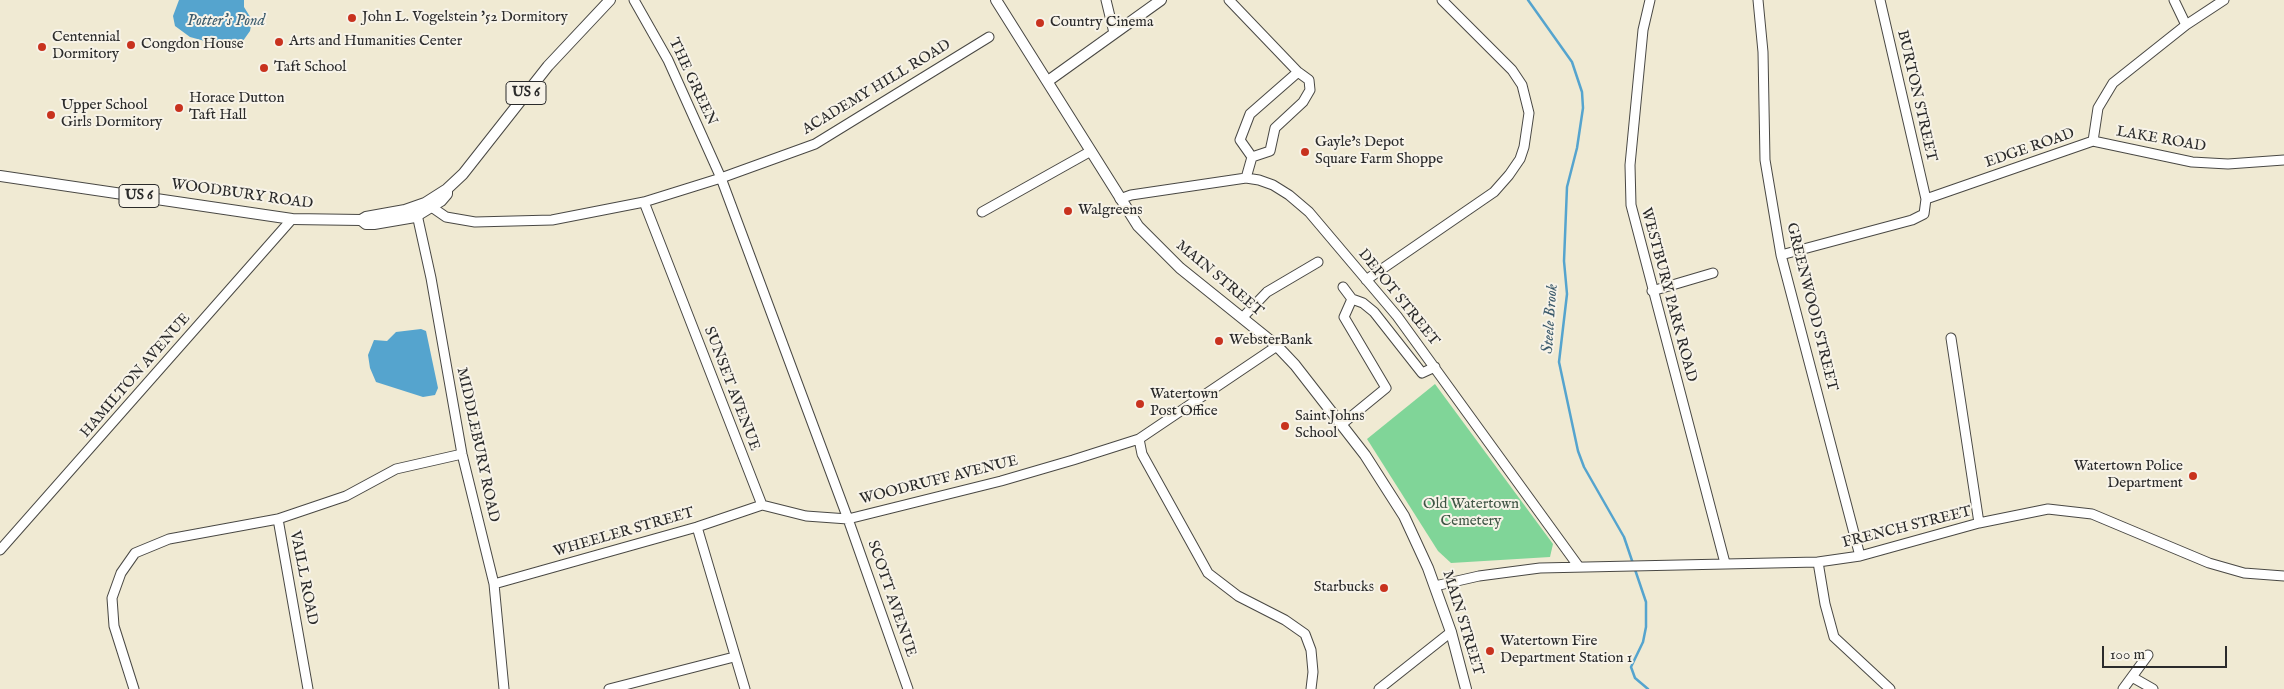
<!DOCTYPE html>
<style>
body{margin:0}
#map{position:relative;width:2284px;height:689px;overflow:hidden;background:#f0ead3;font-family:"IM FELL English",serif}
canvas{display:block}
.scale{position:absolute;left:2102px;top:646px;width:125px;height:22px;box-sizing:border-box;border:2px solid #2b2b2b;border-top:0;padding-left:6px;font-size:15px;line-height:18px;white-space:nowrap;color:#2b2b2b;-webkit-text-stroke:4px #f7f3e8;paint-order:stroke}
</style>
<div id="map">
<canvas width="2284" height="689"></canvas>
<div class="scale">100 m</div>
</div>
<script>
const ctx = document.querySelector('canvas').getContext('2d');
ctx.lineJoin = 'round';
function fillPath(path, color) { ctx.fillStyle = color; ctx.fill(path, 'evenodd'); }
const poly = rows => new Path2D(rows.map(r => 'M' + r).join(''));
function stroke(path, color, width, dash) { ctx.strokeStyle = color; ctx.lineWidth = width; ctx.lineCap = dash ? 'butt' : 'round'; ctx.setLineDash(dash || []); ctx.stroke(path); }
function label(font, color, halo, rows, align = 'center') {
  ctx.font = font + ' "IM FELL English",serif'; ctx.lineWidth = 4; ctx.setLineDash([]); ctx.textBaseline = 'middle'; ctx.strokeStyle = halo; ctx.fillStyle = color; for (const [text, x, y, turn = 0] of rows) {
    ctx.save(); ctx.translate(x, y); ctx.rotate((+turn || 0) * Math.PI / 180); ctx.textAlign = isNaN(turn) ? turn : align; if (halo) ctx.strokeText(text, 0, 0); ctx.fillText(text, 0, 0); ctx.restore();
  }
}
fillPath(poly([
 [1435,384,1553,544,1550,557,1451,563,1438,551,1367,439]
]), '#80d598');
fillPath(poly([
 [179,0,244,0,244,7,252,20,250,31,240,45,212,43,190,37,175,26,173,16],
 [421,329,426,331,438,388,435,395,423,397,376,382,370,368,368,355,374,340,387,341,396,332]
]), '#55a4ce');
stroke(poly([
 [1528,0,1572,62,1582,92,1583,108,1577,148,1567,187,1564,261,1567,294,1559,362,1578,451,1584,467,1624,537,1646,602,1646,627,1643,642,1631,667,1635,678,1648,689]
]), '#55a4ce', 2.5);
const minor = poly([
 [634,0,668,60,721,178,848,519,908,689],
 [1106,0,1114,33],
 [1229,0,1298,72,1250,114,1240,140,1252,157,1246,178],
 [1650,0,1643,30,1630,165,1631,205,1725,563],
 [1758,0,1763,52,1765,160,1781,255,1860,556],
 [2174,0,2186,25],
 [2093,141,2192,162,2228,164,2284,160],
 [1252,157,1270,151,1275,128,1303,102,1310,90,1309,80,1298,72],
 [1120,199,1131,195,1246,178,1259,180,1273,185,1289,195,1309,212,1397,316,1579,567],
 [1926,199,2093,141,2098,108,2113,83,2186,25,2224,0],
 [644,202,762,505],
 [433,208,446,217,475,222,552,220,644,202,721,178,815,144,989,37],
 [416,210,431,278,462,454,494,584,504,689],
 [982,212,1091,151],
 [1781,255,1912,220,1924,214,1926,199,1880,0],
 [1366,280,1494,192,1509,175,1520,159,1524,147,1529,113,1522,85,1512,70,1442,0],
 [1343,287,1352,299],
 [1652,291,1713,273],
 [1352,299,1363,303,1374,312,1422,373,1435,367],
 [1243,317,1267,292,1318,262],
 [1951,338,1979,523],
 [1342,424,1386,388,1344,317,1352,299],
 [1139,439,1142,454,1208,573,1238,596,1285,620,1305,634,1311,650,1313,672,1311,689],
 [762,505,806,516,848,519,1001,481,1073,460,1139,439,1277,346],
 [278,519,308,689],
 [697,527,745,689],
 [0,550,292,219],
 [1818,562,1825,604,1834,637,1890,689],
 [494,584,697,527,762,505],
 [1435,586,1479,576,1540,568,1818,562,1860,556,1979,523,2048,509,2092,514,2209,563,2244,573,2284,576],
 [2132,677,2153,689],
 [134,689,114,626,112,598,121,573,135,553,169,539,278,519,346,496,396,469,462,454],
 [609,689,734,657],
 [1379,689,1451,632],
 [2123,689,2148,655]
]);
const major = poly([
 [996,0,1138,226,1180,268,1277,346,1295,365,1365,455,1404,516,1428,568,1451,632,1466,689],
 [1048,81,1161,0],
 [0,176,292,219,361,220,366,217,405,210,425,203,447,189,463,174,548,66,610,0],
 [361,220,366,224,374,224,415,217,441,201,447,194,447,189]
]);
stroke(minor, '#494844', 11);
stroke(major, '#494844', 12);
stroke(minor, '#fff', 9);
stroke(major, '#fff', 10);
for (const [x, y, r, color] of [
 [352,18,5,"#c8321e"],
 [1040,23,5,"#c8321e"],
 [279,42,5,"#c8321e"],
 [131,45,5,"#c8321e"],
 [42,47,5,"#c8321e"],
 [264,68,5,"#c8321e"],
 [179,108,5,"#c8321e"],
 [51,115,5,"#c8321e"],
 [1305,152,5,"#c8321e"],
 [1068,211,5,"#c8321e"],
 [1219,341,5,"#c8321e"],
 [1140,404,5,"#c8321e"],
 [1285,426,5,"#c8321e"],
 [2193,476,5,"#c8321e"],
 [1384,588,5,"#c8321e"],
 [1490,651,5,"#c8321e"]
]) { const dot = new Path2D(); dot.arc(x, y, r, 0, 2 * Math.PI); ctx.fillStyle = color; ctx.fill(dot); stroke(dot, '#f7f3e8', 2); }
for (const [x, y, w] of [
 [526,93,40],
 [139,196,40]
]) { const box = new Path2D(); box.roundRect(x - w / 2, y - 11.5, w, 23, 4); ctx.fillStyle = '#f7f3e8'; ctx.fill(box); stroke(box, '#2b2b2b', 1); }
label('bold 14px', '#2b2b2b', null, [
 ["US 6",526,93],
 ["US 6",139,196]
]);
label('15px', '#2b2b2b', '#f7f3e8', [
 ["John L. Vogelstein '52 Dormitory",362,18],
 ["Country Cinema",1050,23],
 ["Centennial",52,38],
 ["Dormitory",52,55],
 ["Arts and Humanities Center",289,42],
 ["Congdon House",141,45],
 ["Taft School",274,68],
 ["Horace Dutton",189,99],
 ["Taft Hall",189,116],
 ["Upper School",61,106],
 ["Girls Dormitory",61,123],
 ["Gayle's Depot",1315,143],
 ["Square Farm Shoppe",1315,160],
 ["Walgreens",1078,211],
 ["WebsterBank",1229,341],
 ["Watertown",1150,395],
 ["Post Office",1150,412],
 ["Saint Johns",1295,417],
 ["School",1295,434],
 ["Watertown Police",2183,467,"right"],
 ["Department",2183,484,"right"],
 ["Starbucks",1374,588,"right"],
 ["Watertown Fire",1500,642],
 ["Department Station 1",1500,659]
], 'left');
label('15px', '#2b2b2b', '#f7f3e8', [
 ["THE GREEN",692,82,65],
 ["ACADEMY HILL ROAD",877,88,-31],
 ["BURTON STREET",1916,96,77],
 ["LAKE ROAD",2161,140,10],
 ["EDGE ROAD",2030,149,-19],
 ["WOODBURY ROAD",242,195,8],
 ["MAIN STREET",1219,279,40],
 ["WESTBURY PARK ROAD",1668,295,75],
 ["DEPOT STREET",1398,298,51],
 ["GREENWOOD STREET",1811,307,76],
 ["HAMILTON AVENUE",136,376,-49],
 ["SUNSET AVENUE",731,389,69],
 ["MIDDLEBURY ROAD",477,445,78],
 ["WOODRUFF AVENUE",939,481,-14],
 ["FRENCH STREET",1907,528,-14],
 ["WHEELER STREET",624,533,-16],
 ["VAILL ROAD",303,578,79],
 ["SCOTT AVENUE",891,599,71],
 ["MAIN STREET",1462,623,73]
]);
label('15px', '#405646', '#f7f3e8', [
 ["Old Watertown",1471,505],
 ["Cemetery",1471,522]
]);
label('italic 16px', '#3c5b6c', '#f7f3e8', [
 ["Potter's Pond",226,22],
 ["Steele Brook",1551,319,-86]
]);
</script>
